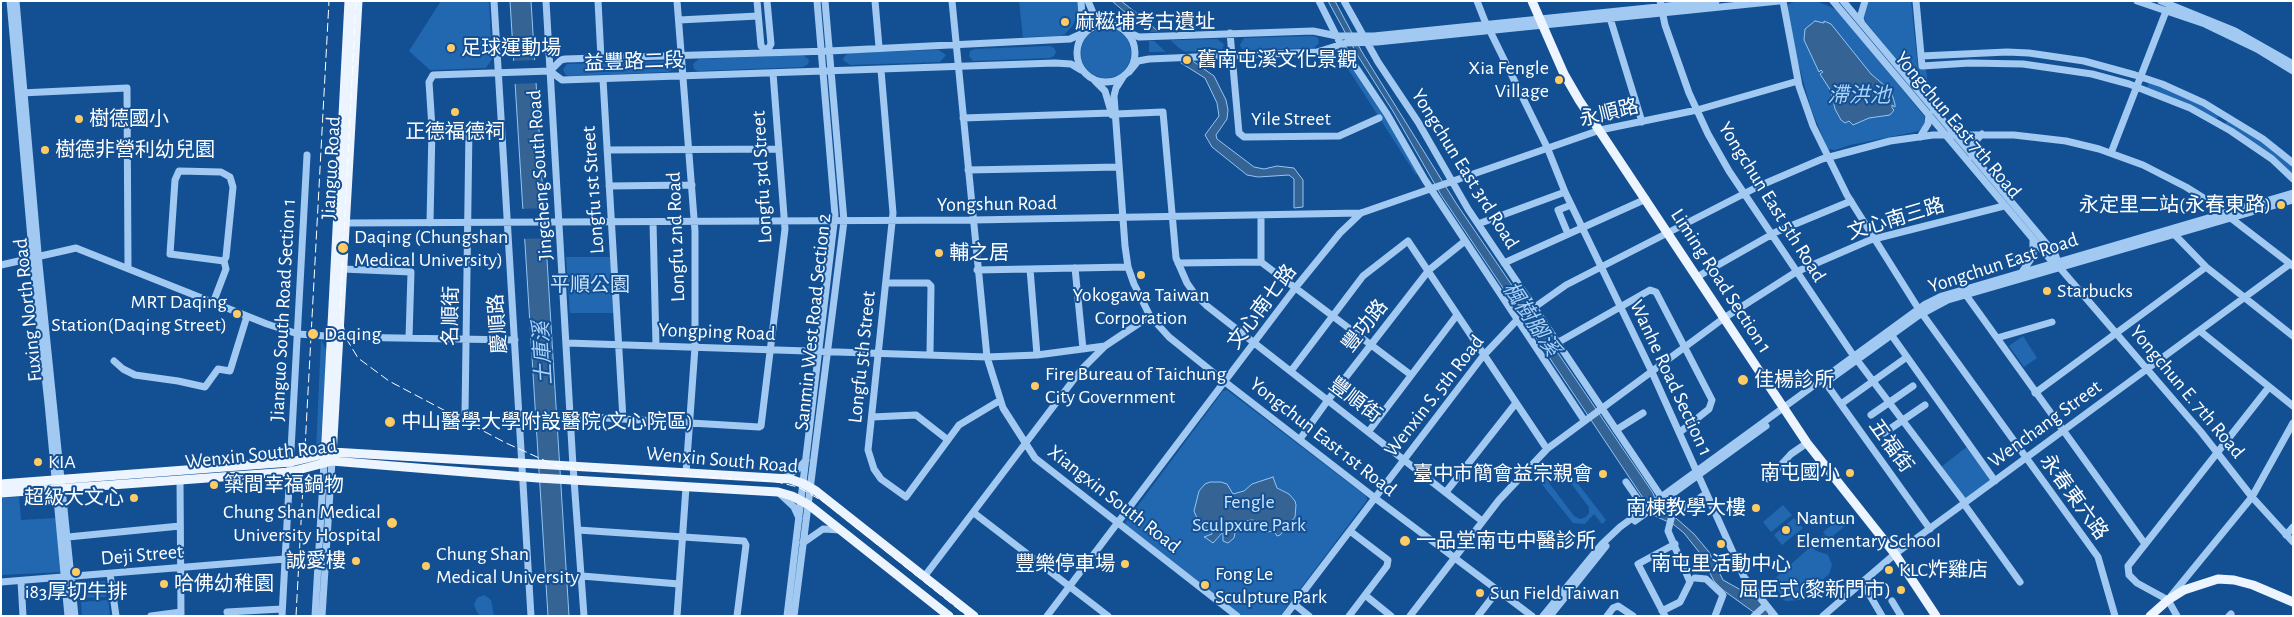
<!DOCTYPE html>
<meta charset="utf-8">
<style>
body{margin:0}
#map{position:relative;width:2294px;height:617px;overflow:hidden;background:#135093;font-family:"Alegreya Sans",sans-serif}
canvas{display:block}
.frame{position:absolute;inset:0;border:2px solid #fff;pointer-events:none}
</style>
<div id="map">
<canvas width="2294" height="617"></canvas>
<div class="frame"></div>
</div>
<script>
const ctx = document.querySelector('canvas').getContext('2d');
ctx.lineJoin = 'round';
function fillPath(path, color) { ctx.fillStyle = color; ctx.fill(path, 'evenodd'); }
const poly = rows => new Path2D(rows.map(r => 'M' + r).join(''));
function stroke(path, color, width, dash) { ctx.strokeStyle = color; ctx.lineWidth = width; ctx.lineCap = dash ? 'butt' : 'round'; ctx.setLineDash(dash || []); ctx.stroke(path); }
function label(font, color, halo, rows, align = 'center') {
  ctx.font = font + ' "Alegreya Sans","Noto Sans TC",sans-serif'; ctx.lineWidth = 4; ctx.setLineDash([]); ctx.textBaseline = 'middle'; ctx.strokeStyle = halo; ctx.fillStyle = color; for (const [text, x, y, turn = 0] of rows) {
    ctx.save(); ctx.translate(x, y); ctx.rotate((+turn || 0) * Math.PI / 180); ctx.textAlign = isNaN(turn) ? turn : align; if (halo) ctx.strokeText(text, 0, 0); ctx.fillText(text, 0, 0); ctx.restore();
  }
}
fillPath(poly([
 [441,1,489,1,492,59,486,68,430,70,409,51],
 [1019,1,1079,1,1079,11,1073,25,1065,34,1060,36,1023,37],
 [1868,1,1911,1,1918,68,1926,69,1929,92,1925,95,1866,22,1864,17],
 [1794,2,1819,2,1837,10,1924,116,1925,125,1919,131,1850,145,1835,150,1828,149,1811,109,1794,48,1787,7,1789,4],
 '1081 53a25 25 0 1 1 50 0a25 25 0 1 1-50 0Z',
 [1313,36,1318,38,1319,43,1314,48,1247,50,1242,49,1240,45,1244,38],
 [1217,39,1224,44,1222,50,1218,51,1149,52,1149,41],
 [1050,46,1054,48,1056,52,1054,56,1050,58,973,61,969,56,970,51,975,49],
 [939,50,946,55,940,62,850,65,843,60,844,57,848,53],
 [803,55,809,60,808,64,803,67,698,71,694,69,693,64,699,59],
 [1345,57,1389,122,1418,173,1416,175,1343,61,1342,58],
 [670,61,673,64,673,69,668,72,570,76,566,75,563,70,567,64],
 [2149,82,2191,99,2220,115,2216,119,2147,88],
 [2228,120,2261,141,2293,166,2293,176,2225,124],
 [566,257,610,257,614,313,570,313],
 [2023,336,2037,358,2024,367,2009,346],
 [321,339,327,352,320,450,316,452],
 [1227,390,1366,496,1367,500,1280,616,1242,616,1127,526,1125,523,1223,391],
 [1968,446,1992,479,1965,500,1941,467],
 [1553,464,1565,467,1606,520,1602,524,1594,514,1585,524,1573,523,1540,482,1543,470],
 [1556,470,1562,472,1589,507,1589,513,1586,517,1580,519,1574,516,1549,483,1549,474],
 [19,497,21,520,56,518,61,572,1,575,1,498],
 [1783,505,1792,515,1771,532,1763,522],
 [1844,515,1850,522,1829,539,1823,532],
 [1794,518,1803,528,1782,545,1774,535],
 [1824,535,1827,538,1814,550,1828,555,1832,565,1829,574,1800,600,1786,601,1782,599,1777,588,1778,580,1773,584,1771,582],
 [105,581,106,597,83,598,80,583],
 [484,595,491,600,494,616,480,616,477,612,474,605,477,598],
 [108,600,110,616,82,616,81,602]
]), '#2268b1');
const water = poly([
 [510,1,531,1,569,616,548,616,510,1],
 [1112,1,1121,1,1147,21,1177,50,1214,76,1226,100,1228,110,1227,119,1216,135,1217,139,1254,167,1264,169,1277,166,1294,168,1303,180,1303,207,1294,208,1294,179,1289,175,1258,177,1247,175,1212,147,1205,135,1219,116,1217,103,1205,78,1181,63,1147,31,1112,1],
 [1328,1,1335,1,1362,52,1456,203,1653,493,1659,510,1676,518,1694,534,1709,552,1723,580,1757,599,1769,614,1767,616,1759,616,1723,590,1714,581,1699,552,1684,533,1673,524,1655,516,1441,195,1394,113,1358,56,1328,1],
 [1815,21,1824,23,1824,21,1831,24,1871,74,1891,91,1895,104,1895,107,1892,105,1892,108,1894,110,1890,115,1869,118,1853,125,1849,121,1845,123,1841,120,1835,109,1831,91,1820,74,1823,72,1821,70,1819,72,1804,40,1805,29,1815,21],
 [1273,477,1277,488,1289,494,1295,501,1296,505,1295,517,1280,535,1277,536,1274,531,1266,532,1260,528,1260,521,1251,520,1237,523,1234,538,1228,543,1223,541,1223,532,1213,543,1206,538,1204,537,1212,534,1212,531,1199,523,1194,511,1199,491,1205,484,1210,482,1221,482,1227,484,1233,494,1244,491,1252,484,1273,477]
]);
fillPath(water, '#356394');
stroke(water, '#93c5f5', 1);
fillPath(poly([
 [1145,32,1161,32,1179,48,1198,61,1177,63],
 [537,60,538,83,512,84,510,61],
 [547,208,549,238,521,239,520,209]
]), '#135093');
stroke(poly([
 [10,1,36,295,48,403,68,616],
 [16,1,39,264,75,616],
 [494,1,531,616],
 [546,1,573,466,584,616],
 [598,1,601,58],
 [677,1,695,231,695,347,686,473],
 [757,1,761,46,767,51],
 [875,1,879,47],
 [952,1,987,357,1003,408,1035,458,1237,616],
 [1088,1,1094,15,1106,22],
 [1319,1,1341,45,1387,114,1425,180,1584,420],
 [1344,1,1378,62,1418,122,1468,209,1662,498],
 [1477,1,1486,24],
 [1660,1,1665,25,1689,93,1708,134,1729,171,1851,352,1965,503],
 [1783,1,1799,86,1813,126,1847,195,1918,308,2098,557,2115,616],
 [1833,1,2055,265],
 [1843,1,2055,254,2060,268,2201,432,2252,497,2293,542],
 [1916,1,1922,66,1970,63,2023,64,2092,74,2129,84,2190,108,2231,131,2272,159,2293,179],
 [2137,1,2205,24,2257,49,2293,71],
 [2161,1,2235,31,2293,64],
 [1610,18,1642,122],
 [679,20,758,16],
 '1077 53a29 29 0 1 1 58 0a29 29 0 1 1-58 0Z',
 [1862,24,1860,18,1865,1],
 [1490,31,1547,147,1565,192,1651,370,1744,577,1775,616],
 [1127,32,1139,37,1313,31,1337,36,1374,36,1716,1],
 [1230,33,1239,133,1244,137,1339,136,1379,118],
 [767,51,771,44,767,1],
 [1921,56,2007,52,2029,53,2084,61,2135,75,2162,84,2204,103,2263,139,2293,163],
 [881,70,893,213,868,450,874,469,881,479,906,497,959,425,999,401],
 [550,71,561,60,565,59,829,51,1070,39,1083,33,1081,1],
 [550,71,562,80,1055,63,1071,64,1081,70],
 [1129,72,1138,61,1149,59,1317,52,1346,43,1377,42,1779,1],
 [1123,77,1116,88,1114,96,1125,246,1128,267,1134,284,1150,316,1169,337,1225,382,1375,498,1532,616],
 [603,79,623,419],
 [1095,81,1105,91,1112,115],
 [21,93,127,88,128,267],
 [1116,114,1163,112,1176,258,1187,283,1194,293,1207,306,1482,521],
 [963,118,1111,113],
 [501,128,432,128,429,82,433,75,550,71],
 [1920,137,1928,124,1929,114],
 [607,150,779,149],
 [2111,153,2170,1],
 [1972,156,1973,144,1982,134],
 [968,170,1119,167],
 [609,186,692,185],
 [653,222,656,346],
 [346,223,973,220,1361,213,1600,130,1697,110,1798,81],
 [430,223,432,128],
 [1478,224,1565,192],
 [1568,234,1558,210,1571,205],
 [2174,234,2206,267,2293,336],
 [1261,262,1411,375],
 [1261,262,1261,215],
 [1178,263,1261,262],
 [1504,263,1646,199],
 [1,265,76,248,267,324,298,334,339,337,515,340],
 [1075,268,1083,349],
 [343,269,411,272,409,338],
 [1030,269,1037,355],
 [977,270,1128,267],
 [2022,272,2033,256,2033,240],
 [1697,277,1776,232,1851,201],
 [887,283,928,283,931,286,930,354],
 [1966,295,2145,544],
 [213,303,226,269,224,261,170,254,175,180,179,171,221,172,230,177,233,187,226,257,224,261],
 [2200,331,2293,406],
 [1890,333,1995,481],
 [1997,338,2052,322],
 [567,343,987,357,1037,355,1105,346],
 [1557,343,1650,290,1656,292,1712,400,1709,409,1680,432],
 [114,361,123,369,135,375,178,381,205,387,218,369,230,371,247,316],
 [1291,371,1363,276,1408,241,1547,449],
 [1825,382,1930,529],
 [1825,383,1918,316,1948,300,2293,200],
 [2035,393,2206,267],
 [1841,404,1907,357],
 [465,414,469,128],
 [1871,415,1913,386],
 [571,416,759,427,761,426,785,229,773,73],
 [872,417,916,415,948,440],
 [1616,430,1643,413],
 [1369,431,1457,315],
 [1884,433,1925,405],
 [1300,439,1328,400,1429,270,1465,241],
 [782,479,798,469,806,460],
 [1768,479,1791,454,1807,443],
 [180,480,181,616],
 [1626,482,1644,508],
 [1446,492,1516,403],
 [780,494,794,507,799,518],
 [1964,504,2020,582],
 [974,513,1108,616],
 [1635,521,1766,426],
 [578,530,744,541,746,545,737,616],
 [2286,535,2293,527],
 [68,537,180,526],
 [803,543,823,529,841,530],
 [110,574,116,616],
 [582,576,679,584],
 [924,577,1081,370,1105,346,1150,316],
 [1695,578,1706,579,1723,595,1715,616],
 [21,581,23,616],
 [1,582,285,559],
 [1862,582,1882,616],
 [1365,595,1391,616],
 [2171,596,2252,497,2293,423],
 [2168,600,2137,583,2129,575,2128,566,2269,387],
 [2168,600,2177,616],
 [1892,601,1901,616],
 [1294,604,1309,616],
 [1662,611,1680,602,1690,582,1668,531,1672,515,1706,494],
 [227,612,282,609],
 [151,616,181,612],
 [282,616,307,155],
 [315,616,324,463],
 [322,616,332,461],
 [677,616,686,487],
 [787,616,835,215,817,1],
 [794,616,844,221,825,1],
 [1047,616,1296,287,1340,233,1361,213],
 [1285,616,1483,356,1518,319,1566,285,1759,186,1822,159,1890,141,1933,135,2014,135,2066,141,2099,149,2143,165,2186,187,2210,202,2293,266],
 [1349,616,1387,566,1388,560,1350,531],
 [1410,616,1499,500,1547,449,1724,318,1796,272,1870,240,2004,206],
 [1478,616,1498,590],
 [1543,616,1602,544,1620,527,1924,305,1942,296,1966,289,2293,193],
 [1550,616,1606,546],
 [1607,616,1613,608,1618,606,1633,616],
 [1665,616,1638,564,1675,544],
 [1754,616,1766,605],
 [1823,616,1895,554,2290,264],
 [2229,616,2231,614]
]), '#a1c9f2', 7);
stroke(poly([
 [1532,1,1564,74,1579,100,1807,443,1895,554,1936,616],
 [332,456,358,1],
 [325,458,349,1],
 [1,484,291,462,332,452,790,479,804,484,816,491,974,616],
 [1,493,290,472,332,461,538,478,778,492,792,496,809,505,949,616],
 [2150,616,2168,600,2184,590,2218,579,2234,580,2253,585,2293,602]
]), '#ecf4ff', 9);
stroke(poly([
 [356,1,340,311,346,338,358,358,389,381,506,443,557,466,583,470,773,481,798,487,824,502,967,616],
 [296,616,329,1]
]), '#fff', 1, [9, 4]);
for (const [x, y, r, color] of [
 [1065,22,5,"#ffcb62"],
 [451,48,5,"#ffcb62"],
 [1187,60,5,"#ffcb62"],
 [1559,80,5,"#ffcb62"],
 [455,112,5,"#ffcb62"],
 [79,119,5,"#ffcb62"],
 [45,150,5,"#ffcb62"],
 [2281,205,5,"#ffcb62"],
 [343,248,6,"#ffcb62"],
 [939,253,5,"#ffcb62"],
 [1141,275,5,"#ffcb62"],
 [2047,291,5,"#ffcb62"],
 [237,314,5,"#ffcb62"],
 [313,334,6,"#ffcb62"],
 [1743,380,6,"#ffcb62"],
 [1035,386,5,"#ffcb62"],
 [390,422,6,"#ffcb62"],
 [38,462,5,"#ffcb62"],
 [1850,473,5,"#ffcb62"],
 [1603,474,5,"#ffcb62"],
 [214,485,5,"#ffcb62"],
 [134,498,5,"#ffcb62"],
 [1756,508,5,"#ffcb62"],
 [392,523,6,"#ffcb62"],
 [1786,530,5,"#ffcb62"],
 [1405,541,6,"#ffcb62"],
 [1721,544,5,"#ffcb62"],
 [356,561,5,"#ffcb62"],
 [1125,564,5,"#ffcb62"],
 [426,566,5,"#ffcb62"],
 [1889,570,5,"#ffcb62"],
 [76,572,5,"#ffcb62"],
 [164,584,5,"#ffcb62"],
 [1205,585,5,"#ffcb62"],
 [1901,590,5,"#ffcb62"],
 [1480,593,5,"#ffcb62"]
]) { const dot = new Path2D(); dot.arc(x, y, r, 0, 2 * Math.PI); ctx.fillStyle = color; ctx.fill(dot); stroke(dot, '#135093', 2); }
label('20px', '#fff', '#135093', [
 ["麻糍埔考古遺址",1075,22],
 ["足球運動場",461,48],
 ["舊南屯溪文化景觀",1197,60],
 ["Xia Fengle",1549,68,"right"],
 ["Village",1549,91,"right"],
 ["樹德國小",89,119],
 ["正德福德祠",455,132,"center"],
 ["樹德非營利幼兒園",55,150],
 ["永定里二站(永春東路)",2271,205,"right"],
 ["Daqing (Chungshan",354,237],
 ["Medical University)",354,260],
 ["輔之居",949,253],
 ["Starbucks",2057,291],
 ["Yokogawa Taiwan",1141,295,"center"],
 ["Corporation",1141,318,"center"],
 ["MRT Daqing",227,302,"right"],
 ["Station(Daqing Street)",227,325,"right"],
 ["Daqing",324,334],
 ["Fire Bureau of Taichung",1045,374],
 ["City Government",1045,397],
 ["佳楊診所",1754,380],
 ["中山醫學大學附設醫院(文心院區)",401,422],
 ["KIA",48,462],
 ["南屯國小",1840,473,"right"],
 ["臺中市簡會益宗親會",1593,474,"right"],
 ["築間幸福鍋物",224,485],
 ["超級大文心",124,498,"right"],
 ["南棟教學大樓",1746,508,"right"],
 ["Chung Shan Medical",381,512,"right"],
 ["University Hospital",381,535,"right"],
 ["Nantun",1796,518],
 ["Elementary School",1796,541],
 ["一品堂南屯中醫診所",1416,541],
 ["Chung Shan",436,554],
 ["Medical University",436,577],
 ["誠愛樓",346,561,"right"],
 ["豐樂停車場",1115,564,"right"],
 ["南屯里活動中心",1721,564,"center"],
 ["KLC炸雞店",1899,570],
 ["Fong Le",1215,574],
 ["Sculpture Park",1215,597],
 ["哈佛幼稚園",174,584],
 ["屈臣式(黎新門市)",1891,590,"right"],
 ["i83厚切牛排",76,592,"center"],
 ["Sun Field Taiwan",1490,593]
], 'left');
label('20px', '#fff', '#135093', [
 ["益豐路二段",634,62,-2],
 ["永順路",1609,113,-14],
 ["Yile Street",1291,119],
 ["Yongchun East 7th Road",1958,125,50],
 ["Jianguo Road",331,168,-87],
 ["Yongchun East 3rd Road",1465,169,58],
 ["Jingcheng South Road",540,175,-94],
 ["Longfu 3rd Street",762,177,-93],
 ["Longfu 1st Street",593,190,-94],
 ["Yongchun East 5th Road",1772,202,58],
 ["Yongshun Road",997,204,-1],
 ["文心南三路",1896,219,-17],
 ["Longfu 2nd Road",676,237,-92],
 ["Yongchun East Road",2003,263,-18],
 ["Liming Road Section 1",1721,281,57],
 ["文心南七路",1262,307,-53],
 ["Fuxing North Road",28,310,-96],
 ["Jianguo South Road Section 1",283,310,-87],
 ["名順街",451,316,-89],
 ["Sanmin West Road Section 2",813,322,-84],
 ["慶順路",498,324,-94],
 ["豐功路",1365,326,-52],
 ["Yongping Road",717,332,2],
 ["Longfu 5th Street",862,357,-84],
 ["Wanhe Road Section 1",1671,378,65],
 ["Yongchun E. 7th Road",2187,392,50],
 ["Wenxin S. 5th Road",1434,396,-52],
 ["豐順街",1355,400,37],
 ["Wenchang Street",2045,424,-36],
 ["Yongchun East 1st Road",1323,437,38],
 ["五福街",1891,446,54],
 ["Wenxin South Road",261,454,-6],
 ["Wenxin South Road",722,460,5],
 ["永春東六路",2074,497,54],
 ["Xiangxin South Road",1114,499,38],
 ["Deji Street",142,555,-5]
]);
label('20px', '#c8e2fd', '#135093', [
 ["平順公園",590,285],
 ["Fengle",1249,502],
 ["Sculpxure Park",1249,525]
]);
label('italic 21px', '#add3f9', '#135093', [
 ["滯洪池",1859,96],
 ["楓樹腳溪",1531,319,56],
 ["土庫溪",543,353,-93]
]);
</script>
